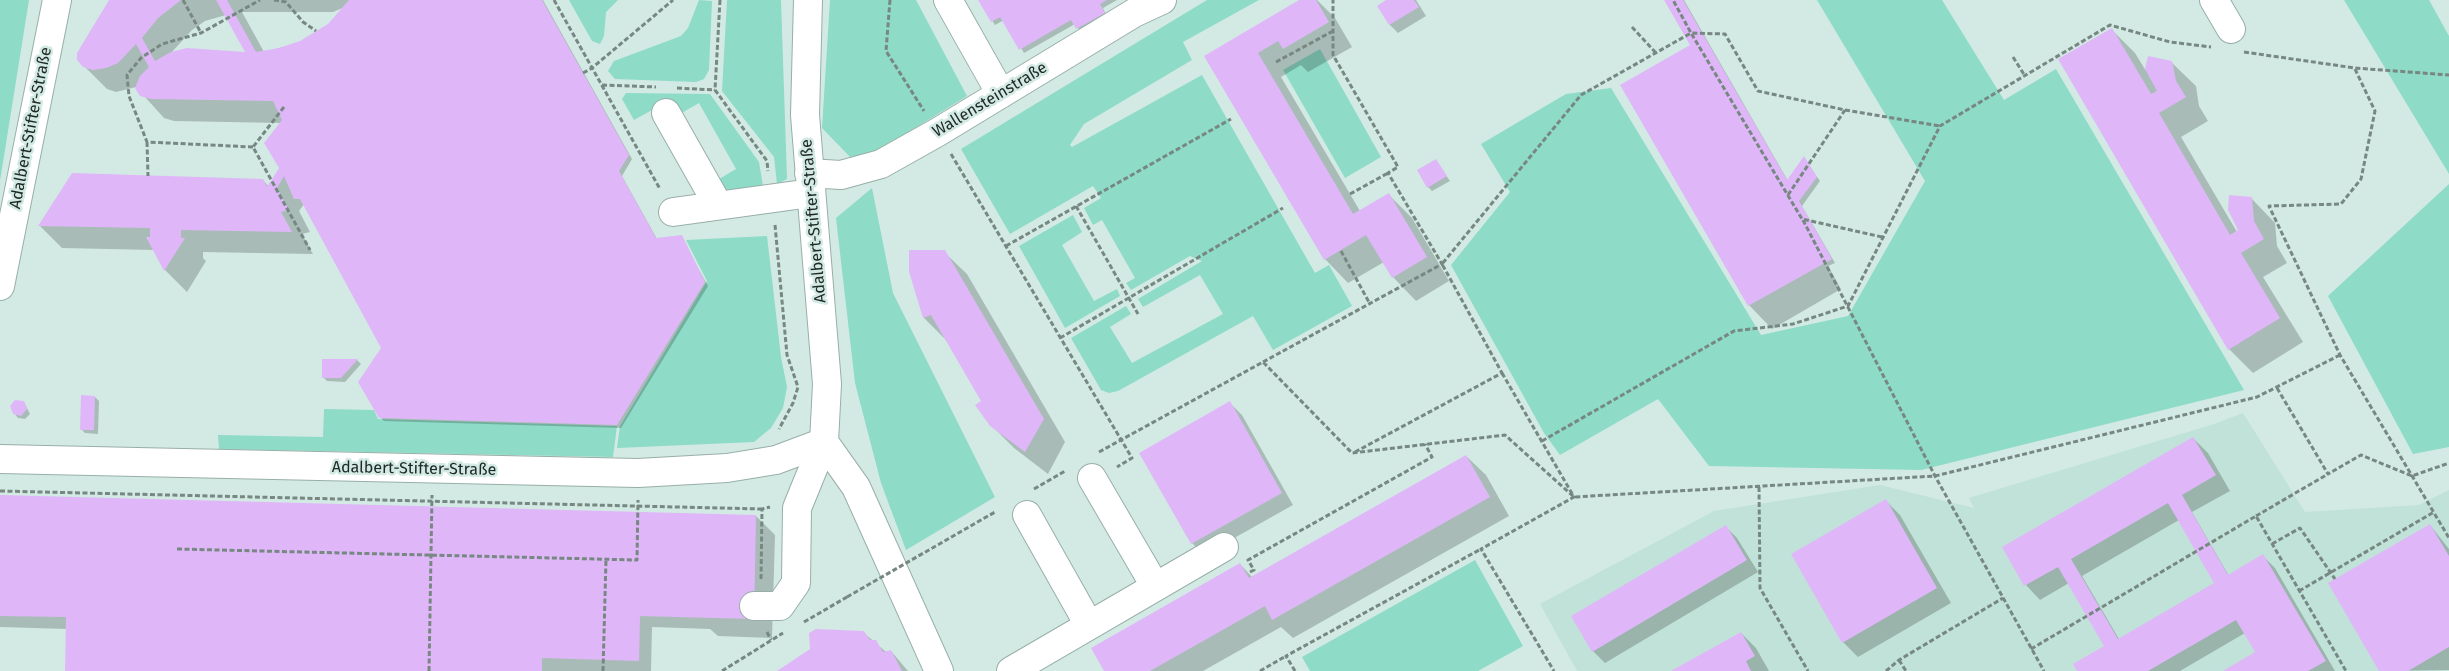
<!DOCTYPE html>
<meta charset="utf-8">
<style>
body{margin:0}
canvas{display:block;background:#d2eae3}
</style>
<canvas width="2449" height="671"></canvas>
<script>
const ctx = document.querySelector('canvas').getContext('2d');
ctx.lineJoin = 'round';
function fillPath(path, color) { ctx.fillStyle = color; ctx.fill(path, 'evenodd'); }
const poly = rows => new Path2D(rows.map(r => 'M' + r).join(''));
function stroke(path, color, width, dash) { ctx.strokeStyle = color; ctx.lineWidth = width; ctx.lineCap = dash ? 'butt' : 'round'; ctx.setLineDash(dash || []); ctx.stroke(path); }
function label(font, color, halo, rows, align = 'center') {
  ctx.font = font + ' "Fira Sans",sans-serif'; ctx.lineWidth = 5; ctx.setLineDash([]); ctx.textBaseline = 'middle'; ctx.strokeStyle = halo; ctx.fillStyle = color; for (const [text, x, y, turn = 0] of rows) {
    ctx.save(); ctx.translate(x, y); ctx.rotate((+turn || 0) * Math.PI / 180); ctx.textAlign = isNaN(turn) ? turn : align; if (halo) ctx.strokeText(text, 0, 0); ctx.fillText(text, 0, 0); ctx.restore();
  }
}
fillPath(poly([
 [2243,413,2305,512,2419,505,2449,490,2449,671,1577,671,1540,604,1714,511,1880,485,1974,508,1969,498,2214,424]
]), '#c1e2d8');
fillPath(poly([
 [0,0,29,0,0,181],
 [569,0,618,0,606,12,604,36,600,44,592,41],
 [699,0,712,1,709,70,704,79,696,82,615,79,608,71,614,61,681,36,688,28],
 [727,0,781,0,787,179,777,184,774,157,722,91],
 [830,0,916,0,967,96,871,155,850,157,822,128],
 [1207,0,1259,0,1183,42,1192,60,1084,124,1070,145,1072,147,1202,75,1315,273,1329,265,1352,306,1273,350,1253,316,1118,391,1109,393,1101,390,1071,338,1126,306,1131,314,1110,327,1132,363,1223,314,1200,275,1143,307,1138,299,1202,261,1190,256,1131,290,1126,283,1135,278,1102,220,1093,225,1084,208,1101,198,1093,186,1010,234,961,149],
 [1817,0,1942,0,2004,100,2056,69,2244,390,1921,470,1709,466,1658,399,1560,455,1544,433,1451,265,1510,192,1481,144,1566,94,1611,88,1761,335,1848,316,1925,181],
 [2344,0,2429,0,2449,36,2449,174],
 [1320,49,1381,157,1345,178,1283,70],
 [626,93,710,94,759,162,763,186,718,191,714,182,736,169,699,103,678,115,670,100,634,120,622,99],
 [2449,184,2449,447,2413,454,2328,296],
 [872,188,893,293,995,497,906,550,881,483,855,383,836,218],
 [1073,215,1082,232,1062,245,1094,301,1117,289,1120,296,1065,328,1019,246],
 [767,236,781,357,787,387,783,408,771,428,754,442,617,448,620,426,707,281,686,240],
 [324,409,374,410,378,419,617,426,613,457,219,449,218,435,323,437],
 [1475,560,1523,646,1478,671,1310,671,1302,657]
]), '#8edbc7');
fillPath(poly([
 [111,0,543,0,632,159,622,176,657,239,681,237,708,286,621,428,384,421,380,417,382,348,304,204,299,211,310,232,302,234,313,254,203,252,203,258,206,261,187,292,165,270,154,250,62,248,40,226,263,180,269,187,280,168,281,123,174,121,164,118,136,87,116,92,107,89,84,66],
 [345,7,329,25,301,42,264,52,242,12,333,12],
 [226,15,248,53,171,53,192,30,205,21],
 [979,0,1117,0,1103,8,1107,17,1081,32,1075,24,1024,53,1004,20,995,25],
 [1302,0,1317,0,1335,18,1352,47,1308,72,1301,65,1281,77,1360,211,1388,194,1412,218,1449,281,1416,301,1393,277,1384,262,1348,283,1325,259,1205,57],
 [1389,0,1416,0,1426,16,1398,33,1390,25,1379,6],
 [1666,0,1684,0,1788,181,1804,158,1820,181,1802,206,1835,263,1828,266,1841,289,1772,329,1749,305,1692,45],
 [2112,30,2135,53,2146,71,2149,58,2172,63,2196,86,2199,106,2208,121,2181,137,2237,232,2240,230,2252,199,2275,223,2277,246,2287,263,2263,277,2303,342,2253,373,2229,349],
 [1436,161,1450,181,1432,191,1428,187],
 [944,252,967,274,1065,442,1048,474,1014,448,991,425,983,401,946,340,924,318,911,272],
 [323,360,357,360,361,364,345,382,327,381,323,377],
 [95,397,99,401,98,434,85,433,81,429],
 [24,402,30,414,25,419,18,418,14,413],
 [1230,403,1242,415,1293,505,1204,555,1192,543,1141,453],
 [2193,438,2208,453,2230,491,2192,512,2229,576,2263,556,2275,568,2335,671,2225,671,2257,653,2245,633,2180,671,2079,671,2106,647,2069,583,2040,600,2026,585],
 [2179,520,2216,583,2119,639,2082,576],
 [1466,456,1486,475,1509,516,1293,638,1281,627,1203,671,1105,671,1240,564,1252,577],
 [0,496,756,516,775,535,772,638,718,636,710,629,652,627,651,671,66,671,67,629,0,627],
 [1885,500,1900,515,1951,603,1858,657,1843,642],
 [2430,525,2449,549,2449,670,2381,671],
 [1725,526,1737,538,1758,572,1605,663,1593,651],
 [863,632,886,652,891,651,908,671,779,671],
 [1741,633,1756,648,1769,671,1674,671]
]), '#0003');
fillPath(poly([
 [109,0,181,0,158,18,142,38,155,61,171,52,187,48,245,52,216,0,227,0,256,52,279,48,300,41,328,24,349,0,542,0,629,155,619,171,656,238,682,235,705,282,617,425,379,418,358,382,381,348,300,199,294,199,284,176,277,188,289,210,281,212,292,232,181,230,181,238,185,238,164,271,146,237,150,237,150,228,38,226,72,173,263,179,267,187,279,168,264,143,282,120,273,101,151,99,140,96,135,88,140,76,149,67,136,44,118,63,106,68,93,70,83,67,77,60,77,53],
 [978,0,1107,0,1100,4,1105,13,1076,29,1071,20,1019,50,1000,17,991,22],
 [1299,0,1316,0,1329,22,1283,49,1278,41,1258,53,1353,214,1389,193,1427,257,1392,278,1366,235,1324,260,1204,56],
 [1386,0,1414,0,1419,7,1389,25,1377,6],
 [1664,0,1683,0,1787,180,1804,156,1817,177,1799,201,1832,259,1748,306,1620,85,1690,45],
 [2112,28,2151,94,2157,91,2145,69,2148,56,2172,61,2176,81,2186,97,2159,113,2230,235,2238,230,2228,210,2229,195,2252,197,2254,221,2264,239,2241,253,2280,318,2228,350,2058,59],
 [1436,159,1447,176,1427,188,1417,170],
 [909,250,945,250,1044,419,1025,452,990,426,975,405,981,401,931,315,923,318,909,272],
 [322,359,358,359,341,378,322,378],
 [81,395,95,396,94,430,80,430],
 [15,400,24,401,27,409,21,416,13,414,10,406],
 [1230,401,1282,493,1191,544,1139,453],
 [2193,437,2216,475,2182,495,2228,575,2263,554,2326,661,2308,671,2223,671,2255,652,2236,620,2148,671,2077,671,2073,664,2104,646,2058,567,2024,586,2002,547],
 [2168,503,2214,583,2118,639,2071,559],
 [1466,455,1490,497,1272,620,1265,606,1150,671,1104,671,1091,648,1240,563,1249,578],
 [0,495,756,515,754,619,640,616,639,661,542,658,542,671,65,671,66,617,0,616],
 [1886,499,1937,588,1842,643,1791,554],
 [2430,524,2449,556,2449,647,2408,671,2379,671,2328,583],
 [1726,525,1747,560,1592,652,1571,616],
 [816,629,864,631,870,640,876,640,883,652,891,650,902,671,777,671,810,649,809,633],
 [1741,632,1755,656,1746,661,1751,671,1671,671]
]), '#dfb7f9');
const minor = poly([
 [808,0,805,115,827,384,824,442,856,487,939,671],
 [948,0,1001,94],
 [2214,0,2231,29],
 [666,113,718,205],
 [809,173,841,175,881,164,938,132,1134,13,1162,0],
 [673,212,811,193],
 [0,286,57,0],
 [0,459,638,473,727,468,776,460,824,442],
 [1092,478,1155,586],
 [1027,515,1089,625],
 [754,606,780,606,796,583,797,508,824,442],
 [1011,671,1224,547]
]);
stroke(minor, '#98afa8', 30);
stroke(poly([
 [183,0,201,33],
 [274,0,286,2,303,22,316,31],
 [554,0,660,189],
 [720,0,715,90,767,161,768,171],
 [890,0,886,51,924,111],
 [1632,27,1656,53],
 [2244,52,2355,68,2449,75],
 [2013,57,2025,76],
 [1276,62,1333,31],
 [2355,69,2375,111,2361,179,2341,204,2269,206,2340,355,2449,538],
 [583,73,592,68,673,0],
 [602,85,656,87],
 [677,88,715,90],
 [284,107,253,147,310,250],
 [147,142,148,176],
 [253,147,147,142,129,96,127,75,141,58,162,44,201,33,260,0],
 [951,154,1132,458,1117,467],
 [1350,194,1388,173],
 [1788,195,1845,110],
 [1076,206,1138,314],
 [1803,220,1935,476,2044,671],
 [775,225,787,355,798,387,793,403,779,429],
 [1882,237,1802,219,1691,33,1725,34,1758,91,1845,110,1940,126],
 [1006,246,1231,119],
 [1341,251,1370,304],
 [1060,338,1283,208],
 [1263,362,1442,264,1388,173,1398,167,1333,55,1333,0],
 [1502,373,1574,497,1481,549,1554,671],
 [2277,388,2328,474,2361,455,2412,476,2449,463],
 [1542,441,1734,331,1793,324,1848,306,1940,126,2110,25,2170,42,2211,47],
 [1099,452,1263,362,1352,453,1505,435,1574,497,1935,476,2257,397,2340,355],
 [1355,452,1502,373,1442,264,1581,95,1691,33,1673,0],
 [1759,487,1760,588,1808,671],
 [1034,489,1065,471],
 [0,491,762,509],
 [2256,516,2328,474],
 [2272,544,2300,528,2335,579],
 [177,549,637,560,638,500],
 [1250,572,1254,570,1248,560,1432,457,1425,444],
 [761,579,762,509,770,507],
 [2299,591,2434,512],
 [804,622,847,597],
 [767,632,771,640],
 [2031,649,2256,516,2346,671],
 [1899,660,1906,671],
 [429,671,432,495],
 [603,671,606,560],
 [722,671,783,633],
 [1260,671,1286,656],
 [1295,671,1286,656,1481,549],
 [1886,671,1899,660,2003,598]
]), '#778782', 3, [5, 2.5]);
stroke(minor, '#fff', 28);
stroke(poly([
 [847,597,995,512]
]), '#778782', 3, [5, 2.5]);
label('16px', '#202926', '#d2eae3', [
 ["Wallensteinstraße",990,100,-31],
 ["Adalbert-Stifter-Straße",31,128,-79],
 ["Adalbert-Stifter-Straße",814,221,-95],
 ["Adalbert-Stifter-Straße",414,469,1]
]);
</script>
